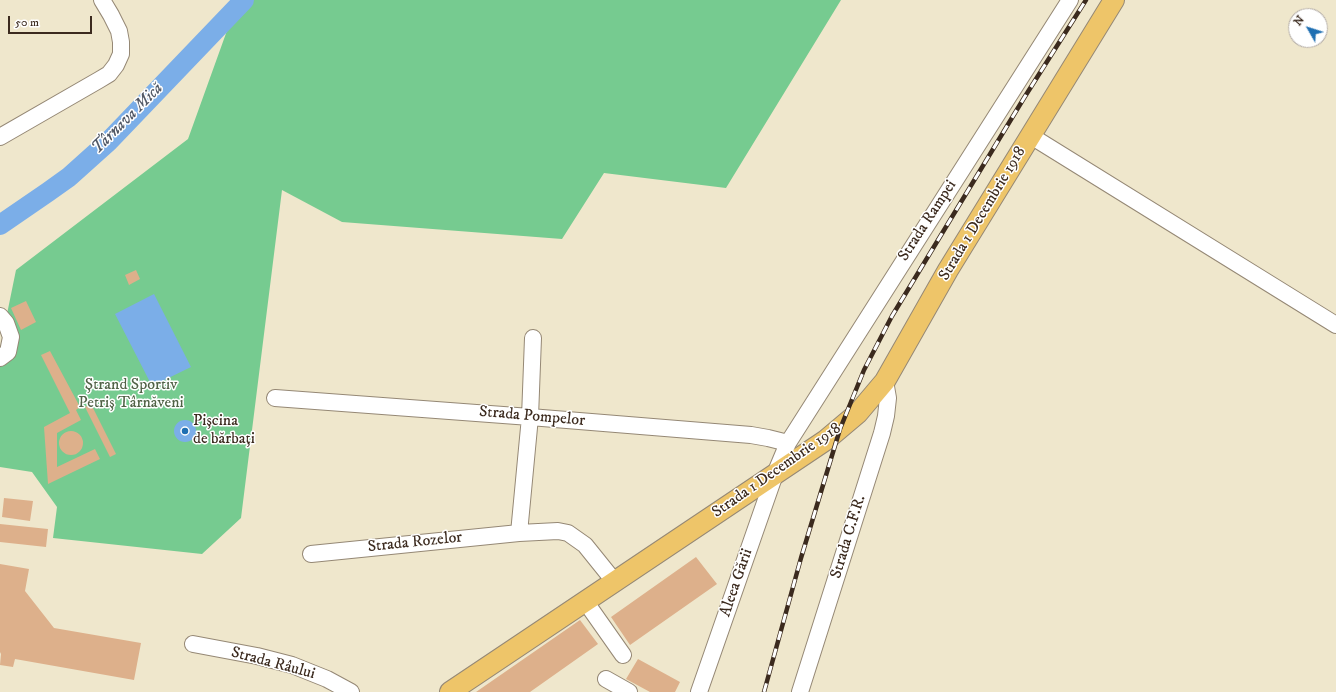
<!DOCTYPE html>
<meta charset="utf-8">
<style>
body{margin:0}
#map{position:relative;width:1336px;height:692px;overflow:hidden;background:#efe7cc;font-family:"IM FELL DW Pica",serif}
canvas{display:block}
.north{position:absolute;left:1288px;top:8px;width:40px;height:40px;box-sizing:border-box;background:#fff;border:1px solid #b1aaa5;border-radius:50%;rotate:309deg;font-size:11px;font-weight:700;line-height:16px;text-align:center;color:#3b2a1e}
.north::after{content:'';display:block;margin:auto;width:14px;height:18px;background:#1f6fb2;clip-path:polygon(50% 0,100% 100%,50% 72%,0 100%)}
.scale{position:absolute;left:8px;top:16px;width:84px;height:18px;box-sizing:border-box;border:2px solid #3b2a1e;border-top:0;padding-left:5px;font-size:12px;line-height:14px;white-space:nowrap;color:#3b2a1e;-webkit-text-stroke:3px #fff;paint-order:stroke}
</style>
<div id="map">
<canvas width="1336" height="692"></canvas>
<div class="north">N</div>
<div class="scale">50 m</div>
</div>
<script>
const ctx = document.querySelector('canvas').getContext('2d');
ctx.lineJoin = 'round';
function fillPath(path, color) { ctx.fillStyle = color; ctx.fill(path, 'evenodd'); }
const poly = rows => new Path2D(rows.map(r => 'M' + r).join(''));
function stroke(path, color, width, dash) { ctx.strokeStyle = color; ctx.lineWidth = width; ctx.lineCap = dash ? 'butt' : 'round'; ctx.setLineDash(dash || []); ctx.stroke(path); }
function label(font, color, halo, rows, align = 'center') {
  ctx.font = font + ' "IM FELL DW Pica",serif'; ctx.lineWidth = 3; ctx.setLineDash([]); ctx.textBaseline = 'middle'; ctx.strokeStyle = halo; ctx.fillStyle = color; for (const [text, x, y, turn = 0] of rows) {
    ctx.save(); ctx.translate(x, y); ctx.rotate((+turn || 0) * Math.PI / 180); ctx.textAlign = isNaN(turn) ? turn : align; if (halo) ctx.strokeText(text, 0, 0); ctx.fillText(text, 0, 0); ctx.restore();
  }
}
fillPath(poly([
 [238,0,841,0,726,188,604,173,562,239,342,222,282,190,241,518,202,554,53,538,57,507,32,472,0,467,0,366,15,354,7,314,16,270,188,139]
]), '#76cb90');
fillPath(poly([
 [154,294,191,367,152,386,115,314],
 '174 431a11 11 0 1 1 22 0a11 11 0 1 1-22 0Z'
]), '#7baee8');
stroke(poly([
 [0,225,48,192,69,177,108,142,244,0]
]), '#7baee8', 20);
fillPath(poly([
 [136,270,140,279,129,285,125,275],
 [26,301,36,322,21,330,11,308],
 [50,351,80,407,76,410,81,420,57,433,57,467,95,449,100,459,48,484,44,427,70,413,41,355],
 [91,404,116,454,110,457,85,407],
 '59 443a12 12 0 1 1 24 0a12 12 0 1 1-24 0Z',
 [4,498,33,501,30,521,2,517],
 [0,524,48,529,46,547,0,542],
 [696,557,717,584,630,645,611,617],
 [0,564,29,569,25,591,54,628,141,643,134,680,15,659,13,667,0,665,1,654,0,652],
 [580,620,598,644,530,692,476,692],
 [638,659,680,682,675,692,650,692,626,679]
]), '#ddb08b');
const minor = poly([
 [1031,136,1336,325],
 [0,137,99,80,109,74,116,65,121,54,121,42,119,31,111,15,102,0],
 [0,316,6,323,11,337,8,352,0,358],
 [275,398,530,417,751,435,768,438,788,443],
 [519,533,530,417,533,338],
 [311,554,519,533,558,531,568,533,585,545,614,581],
 [585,601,623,655],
 [193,644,257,656,292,665,327,679,351,692],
 [606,679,629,692],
 [699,692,775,474,788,443,1070,0],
 [800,692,882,433,886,416,888,398,885,381]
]);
const major = poly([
 [450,692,826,440,858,413,885,381,948,270,1114,0]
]);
stroke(minor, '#958875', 18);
stroke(major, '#958875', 22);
stroke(minor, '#fff', 16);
stroke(major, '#eec569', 20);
const rail = poly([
 [764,692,801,558,840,429,864,370,892,316,1024,98,1086,0]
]);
stroke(rail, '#3b2a1e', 4.5);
stroke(rail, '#fff', 3, [9]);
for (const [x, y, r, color] of [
 [185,431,4,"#1f6fb2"]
]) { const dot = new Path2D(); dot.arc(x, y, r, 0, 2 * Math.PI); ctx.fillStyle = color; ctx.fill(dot); stroke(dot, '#fff', 1.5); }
label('16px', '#3b2a1e', '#fff', [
 ["Strada 1 Decembrie 1918",983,214,-59],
 ["Strada Rampei",928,221,-57],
 ["Strada Pompelor",532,417,5],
 ["Strada 1 Decembrie 1918",777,471,-35],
 ["Strada C.F.R.",849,537,-73],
 ["Strada Rozelor",415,543,-6],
 ["Aleea Gării",737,583,-71],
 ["Strada Râului",273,664,15]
]);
label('16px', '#506246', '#fff', [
 ["Ștrand Sportiv",131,386],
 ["Petriș Târnăveni",131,404]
]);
label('16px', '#3b2a1e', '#fff', [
 ["Pișcina",193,422],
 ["de bărbați",193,440]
], 'left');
label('italic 17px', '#515865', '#fff', [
 ["Târnava Mică",128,119,-45]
]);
</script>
